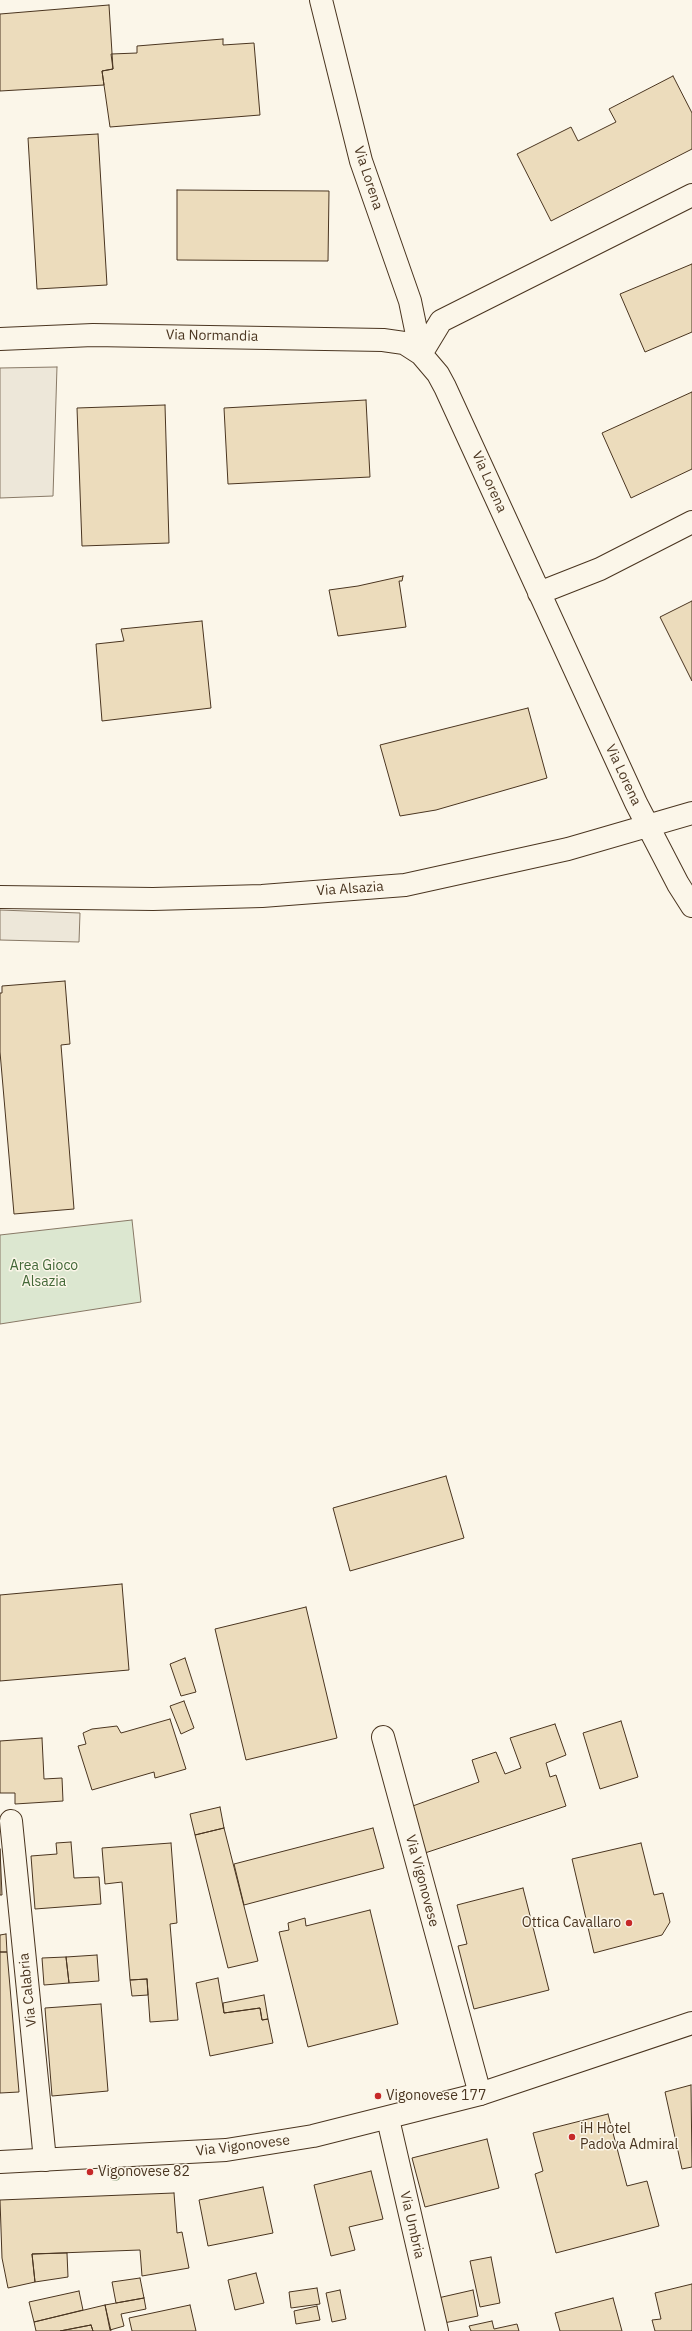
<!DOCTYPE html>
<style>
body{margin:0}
canvas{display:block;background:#fbf6e9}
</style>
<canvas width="692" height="2331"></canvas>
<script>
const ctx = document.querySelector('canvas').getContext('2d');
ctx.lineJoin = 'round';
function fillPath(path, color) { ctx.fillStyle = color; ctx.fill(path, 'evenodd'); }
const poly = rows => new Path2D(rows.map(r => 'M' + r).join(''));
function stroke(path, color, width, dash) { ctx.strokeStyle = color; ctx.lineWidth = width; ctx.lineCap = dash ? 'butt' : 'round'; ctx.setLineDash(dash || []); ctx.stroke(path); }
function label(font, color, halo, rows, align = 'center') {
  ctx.font = font + ' "IBM Plex Sans",sans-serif'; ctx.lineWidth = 3; ctx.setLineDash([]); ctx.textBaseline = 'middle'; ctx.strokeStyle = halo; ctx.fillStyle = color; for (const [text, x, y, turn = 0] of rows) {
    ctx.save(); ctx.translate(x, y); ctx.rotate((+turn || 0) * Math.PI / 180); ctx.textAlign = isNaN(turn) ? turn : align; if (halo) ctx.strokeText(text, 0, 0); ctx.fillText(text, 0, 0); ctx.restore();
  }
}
const green = poly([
 [132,1220,141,1302,0,1324,0,1235,132,1220]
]);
fillPath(green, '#dce7d0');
stroke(green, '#887966', 1);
const parking = poly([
 [57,367,53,496,0,498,0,368,57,367],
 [0,910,80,913,79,942,0,940,0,910]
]);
fillPath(parking, '#ede7d9');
stroke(parking, '#887966', 1);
const building = poly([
 [109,5,113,69,102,71,104,85,0,91,0,14,109,5],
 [223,39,223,45,254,43,260,115,110,127,102,71,113,69,111,54,137,53,137,46,223,39],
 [673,76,692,113,692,149,551,221,517,154,571,127,578,141,616,122,609,109,673,76],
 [98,134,107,285,37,289,28,138,98,134],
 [177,190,329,191,328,261,177,260,177,190],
 [692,264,692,332,645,352,620,294,692,264],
 [692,392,692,469,631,498,602,433,692,392],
 [366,400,370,477,228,484,224,408,366,400],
 [165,405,169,543,82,546,77,408,165,405],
 [403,576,402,581,399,581,406,627,338,636,329,590,358,586,403,576],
 [692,601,692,681,660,617,692,601],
 [202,621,211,708,102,721,96,644,124,641,121,629,202,621],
 [528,708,547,778,436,810,400,816,380,745,528,708],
 [65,981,70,1044,61,1045,74,1209,14,1214,0,1052,0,993,2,993,2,986,65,981],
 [446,1476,464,1538,350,1571,333,1508,446,1476],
 [122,1584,129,1670,0,1681,0,1595,122,1584],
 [306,1607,337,1738,246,1760,215,1629,306,1607],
 [185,1658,196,1692,181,1696,170,1664,185,1658],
 [184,1701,194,1728,181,1734,170,1706,184,1701],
 [170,1719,186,1769,155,1778,154,1772,92,1790,78,1746,86,1744,83,1733,92,1729,117,1726,121,1733,170,1719],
 [621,1721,638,1777,600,1789,583,1733,621,1721],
 [555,1724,566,1755,546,1763,550,1777,556,1775,566,1806,425,1853,410,1807,479,1782,472,1760,496,1752,505,1774,521,1768,510,1738,555,1724],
 [42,1738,44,1779,62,1778,63,1801,15,1804,15,1793,0,1793,0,1741,42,1738],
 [220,1807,224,1828,195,1835,190,1814,220,1807],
 [224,1828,258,1961,228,1968,195,1835,224,1828],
 [373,1828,384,1868,244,1905,234,1864,373,1828],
 [71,1842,74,1878,99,1877,101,1904,35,1909,31,1856,57,1854,56,1843,71,1842],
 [171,1843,177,1923,170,1924,178,2020,150,2022,147,1979,130,1980,122,1882,105,1884,102,1848,171,1843],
 [641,1843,654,1895,663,1893,670,1922,662,1935,594,1953,572,1859,641,1843],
 [0,1849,2,1895,0,1895,0,1849],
 [523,1888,549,1990,474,2009,458,1946,467,1944,457,1905,523,1888],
 [370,1910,398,2024,308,2047,279,1932,289,1930,288,1923,305,1918,306,1926,370,1910],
 [6,1934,7,1952,0,1952,0,1935,6,1934],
 [0,1952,7,1952,19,2092,0,2093,0,1952],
 [97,1955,99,1981,69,1983,66,1957,97,1955],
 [66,1957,69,1983,44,1985,42,1958,66,1957],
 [218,1978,224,2013,260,2008,262,2020,268,2019,273,2043,210,2056,196,1983,218,1978],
 [147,1979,148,1995,132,1996,130,1980,147,1979],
 [264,1995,268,2019,262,2020,260,2008,224,2013,223,2003,264,1995],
 [101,2004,108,2091,52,2096,45,2008,101,2004],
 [691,2085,692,2167,682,2169,665,2092,691,2085],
 [608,2114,627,2186,647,2181,659,2226,556,2253,535,2174,543,2171,533,2133,608,2114],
 [487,2139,499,2188,425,2207,412,2158,487,2139],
 [371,2171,383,2219,349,2227,355,2250,331,2256,314,2185,371,2171],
 [263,2187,273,2233,208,2246,199,2200,263,2187],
 [174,2193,177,2233,182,2232,189,2268,142,2276,140,2250,32,2254,35,2282,8,2288,2,2258,0,2200,174,2193],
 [67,2253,68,2277,35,2282,32,2254,67,2253],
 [491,2257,500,2303,480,2307,470,2261,491,2257],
 [256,2273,264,2303,235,2310,228,2280,256,2273],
 [140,2278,144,2298,116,2303,112,2282,140,2278],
 [692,2284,692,2331,655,2331,652,2320,661,2319,655,2293,692,2284],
 [317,2288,320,2304,291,2308,289,2292,317,2288],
 [340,2290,346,2319,332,2322,326,2293,340,2290],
 [473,2290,478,2316,444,2323,438,2298,473,2290],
 [79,2291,83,2310,34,2322,29,2302,79,2291],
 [144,2298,146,2309,121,2314,124,2326,110,2330,105,2305,144,2298],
 [613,2298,622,2331,560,2331,555,2313,613,2298],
 [105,2305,111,2331,93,2331,91,2325,60,2331,36,2331,34,2322,105,2305],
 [190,2305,196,2331,132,2331,129,2318,190,2305],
 [317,2306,320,2320,296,2324,294,2311,317,2306],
 [492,2321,494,2329,517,2324,519,2331,471,2331,469,2326,492,2321],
 [91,2325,93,2331,60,2331,91,2325]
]);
fillPath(building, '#ecdcbc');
stroke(building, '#4a3520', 1);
const street = poly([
 [321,0,361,161,410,301,421,354,438,374,445,387,636,803,678,884,692,906],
 [0,339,93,335,383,340,404,343,421,354],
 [421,354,441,321,692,195],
 [539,593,600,569,692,522],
 [0,897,153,899,262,896,405,885,568,849,692,813],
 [383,1737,480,2094],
 [11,1821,45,2160],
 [388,2119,437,2331]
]);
const secondary = poly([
 [0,2162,226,2150,313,2136,480,2094,692,2023]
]);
stroke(street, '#4a3520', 24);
stroke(secondary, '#4a3520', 24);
stroke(street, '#fbf6e9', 22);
stroke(secondary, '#fbf6e9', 22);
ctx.fillStyle = '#96a887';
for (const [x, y] of [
 [115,2175]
]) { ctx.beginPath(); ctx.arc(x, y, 6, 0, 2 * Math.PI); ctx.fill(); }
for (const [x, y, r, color] of [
 [629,1923,4,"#c62828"],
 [378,2096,4,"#c62828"],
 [572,2137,4,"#c62828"],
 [90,2172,4,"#c62828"]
]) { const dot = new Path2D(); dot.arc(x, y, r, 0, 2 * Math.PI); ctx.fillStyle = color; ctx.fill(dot); stroke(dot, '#fbf6e9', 1.5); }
label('14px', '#4a3520', '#fbf6e9', [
 ["Via Lorena",368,178,72],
 ["Via Normandia",212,336,1],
 ["Via Lorena",489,482,66],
 ["Via Lorena",623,775,65],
 ["Via Alsazia",350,889,-4],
 ["Via Vigonovese",422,1881,75],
 ["Via Calabria",28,1990,-96],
 ["Via Vigonovese",243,2146,-7],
 ["Via Umbria",412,2225,77]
]);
label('14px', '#436837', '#fbf6e9', [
 ["Area Gioco",44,1266],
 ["Alsazia",44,1282]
]);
label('14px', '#4a3520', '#fbf6e9', [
 ["Ottica Cavallaro",621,1923,"right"],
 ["Vigonovese 177",386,2096],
 ["iH Hotel",580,2129],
 ["Padova Admiral",580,2145],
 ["Vigonovese 82",98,2172]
], 'left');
</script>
